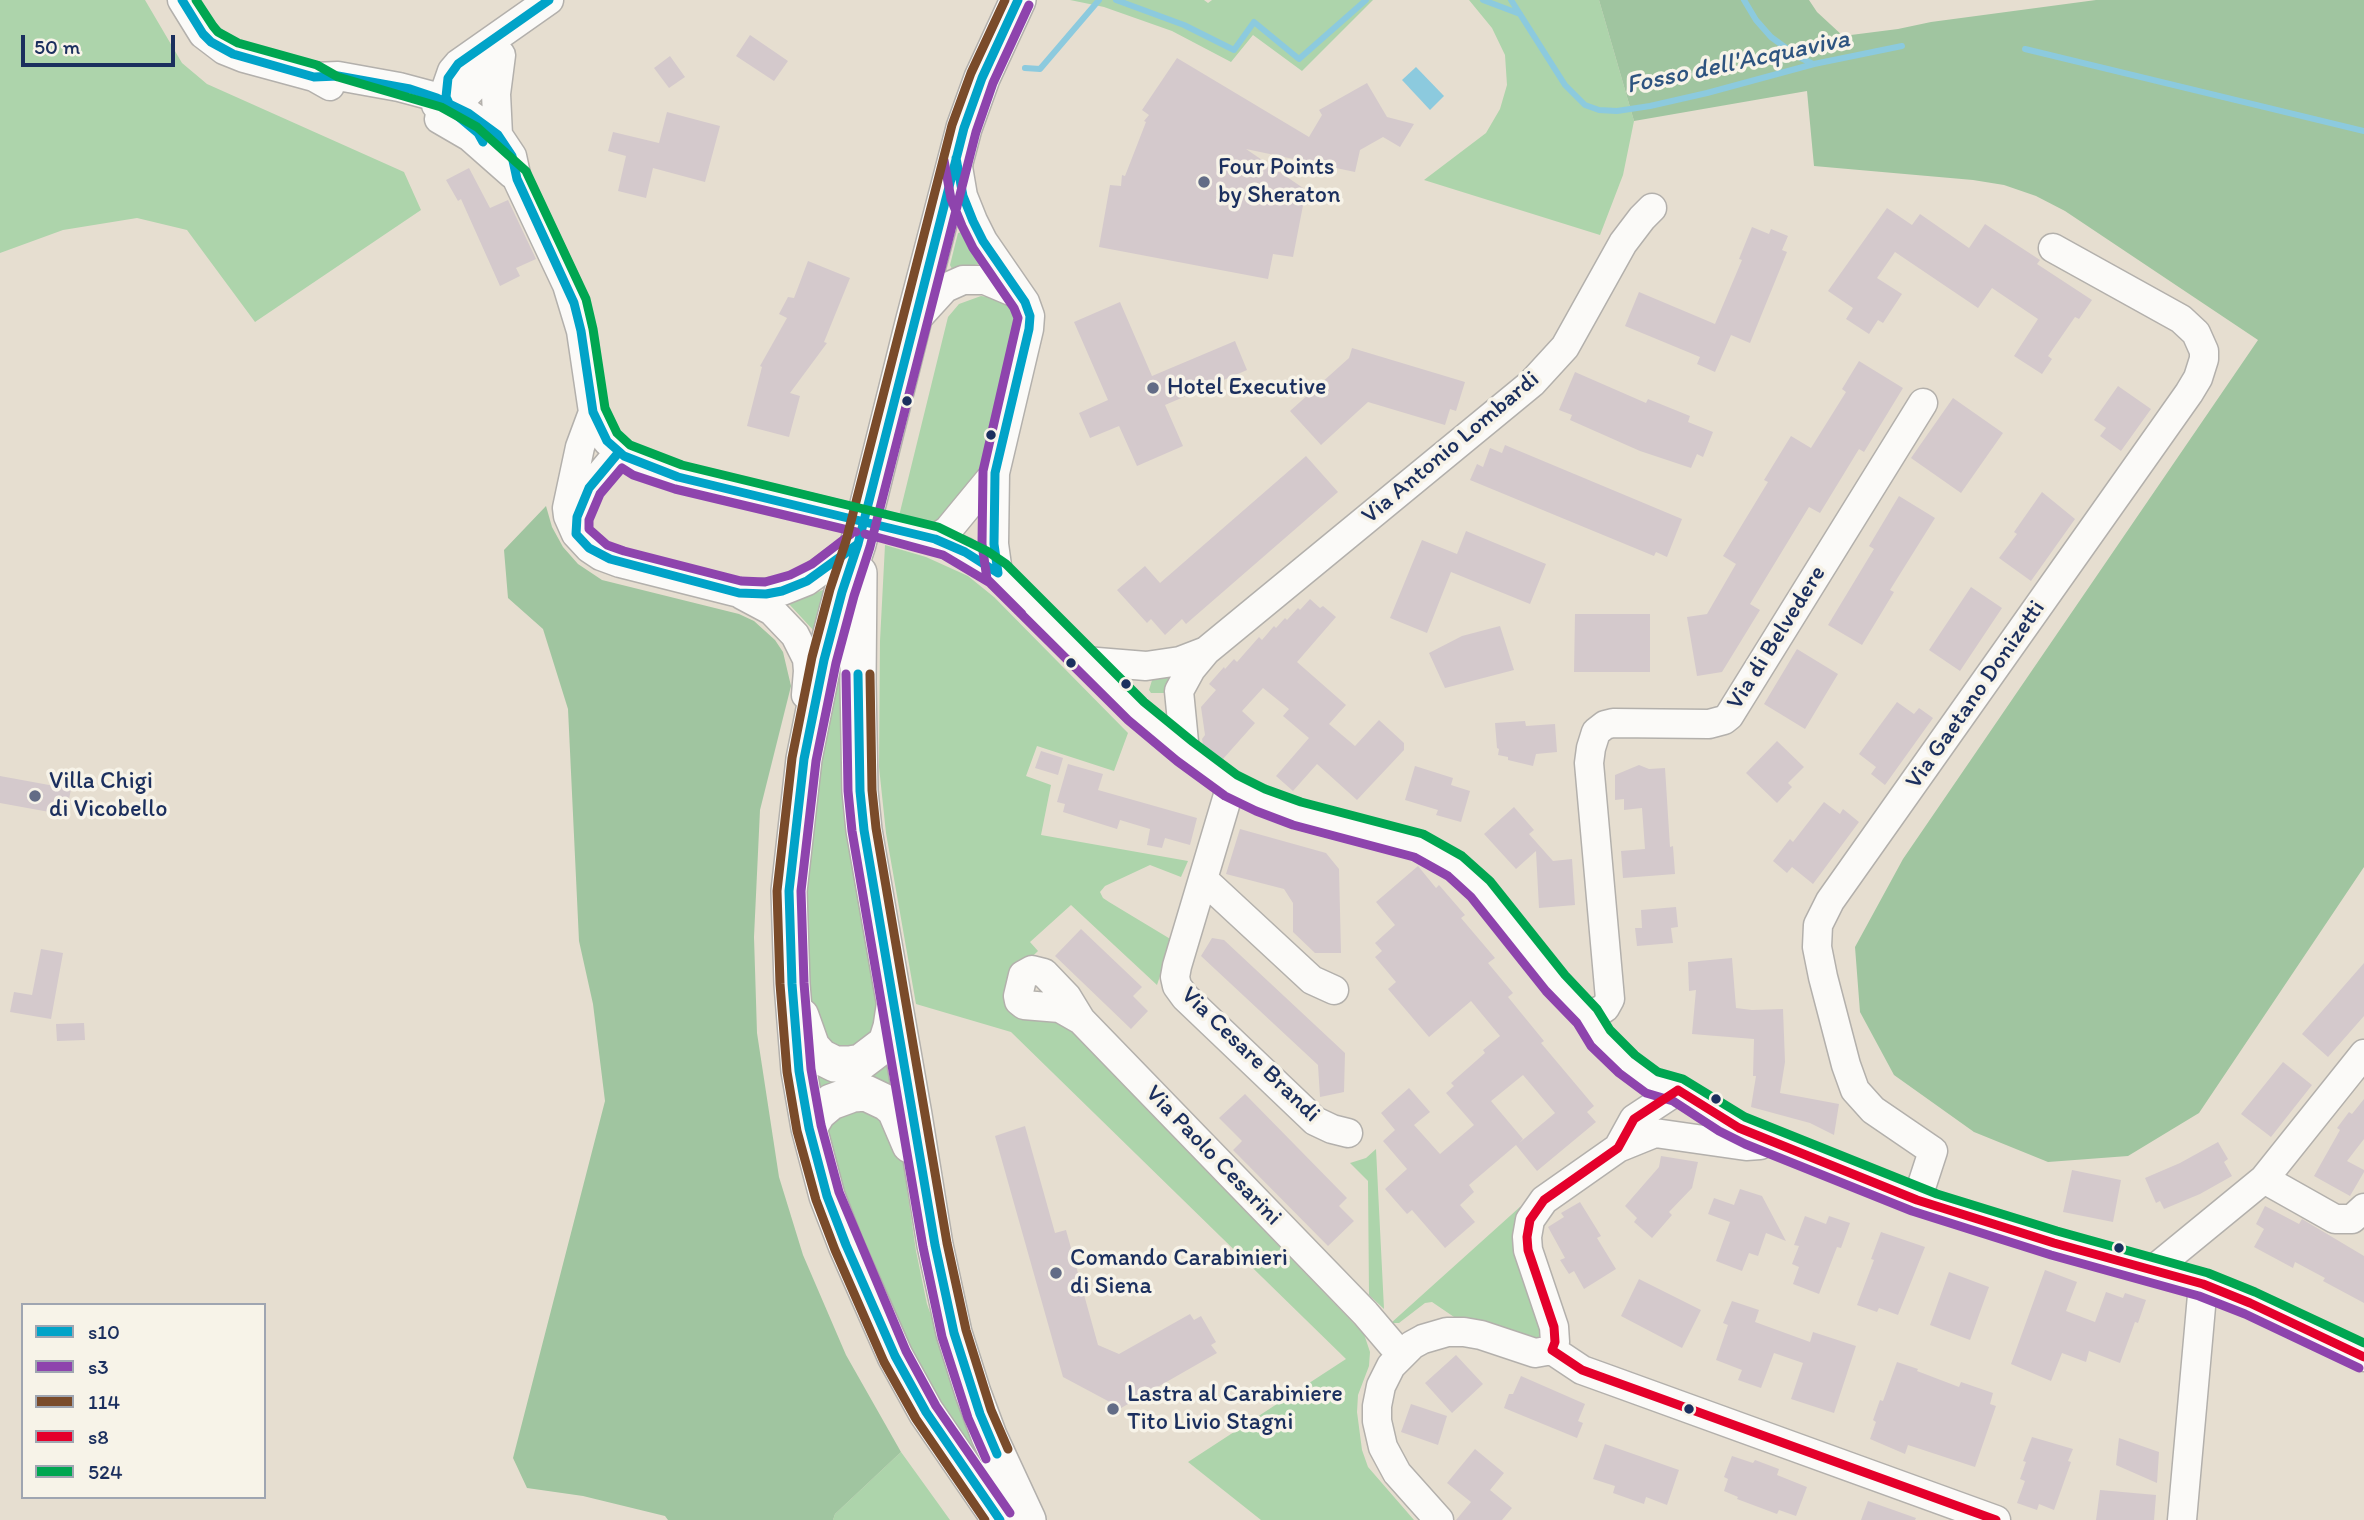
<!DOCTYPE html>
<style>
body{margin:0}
#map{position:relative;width:2364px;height:1520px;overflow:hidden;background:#e6ded0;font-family:Itim,sans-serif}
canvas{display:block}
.legend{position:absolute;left:21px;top:1303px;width:245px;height:196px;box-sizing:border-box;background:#f7f3e8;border:2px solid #9fa5b1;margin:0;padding:9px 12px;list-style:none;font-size:21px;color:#1b2f5e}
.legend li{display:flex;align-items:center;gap:14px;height:35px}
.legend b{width:35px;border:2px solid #9fa5b1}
.scale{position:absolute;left:21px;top:35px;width:154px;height:32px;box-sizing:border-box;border:4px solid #1b2f5e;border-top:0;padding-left:9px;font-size:21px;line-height:24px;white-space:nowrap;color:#1b2f5e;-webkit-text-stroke:5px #f7f3e8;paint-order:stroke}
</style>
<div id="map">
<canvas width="2364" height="1520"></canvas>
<ul class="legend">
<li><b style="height:9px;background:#01a3c8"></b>s10</li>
<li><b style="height:9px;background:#8e44ad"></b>s3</li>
<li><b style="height:9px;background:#7a4b2a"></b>114</li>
<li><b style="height:9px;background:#e4002b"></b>s8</li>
<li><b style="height:9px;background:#00a651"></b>524</li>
</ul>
<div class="scale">50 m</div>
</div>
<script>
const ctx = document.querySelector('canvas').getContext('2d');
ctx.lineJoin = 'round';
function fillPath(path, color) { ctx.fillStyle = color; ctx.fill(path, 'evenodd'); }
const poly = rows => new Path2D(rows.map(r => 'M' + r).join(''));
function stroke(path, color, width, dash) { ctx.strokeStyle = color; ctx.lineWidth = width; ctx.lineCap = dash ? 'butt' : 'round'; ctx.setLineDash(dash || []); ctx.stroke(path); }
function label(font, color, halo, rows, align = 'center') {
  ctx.font = font + ' Itim,sans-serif'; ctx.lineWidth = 7; ctx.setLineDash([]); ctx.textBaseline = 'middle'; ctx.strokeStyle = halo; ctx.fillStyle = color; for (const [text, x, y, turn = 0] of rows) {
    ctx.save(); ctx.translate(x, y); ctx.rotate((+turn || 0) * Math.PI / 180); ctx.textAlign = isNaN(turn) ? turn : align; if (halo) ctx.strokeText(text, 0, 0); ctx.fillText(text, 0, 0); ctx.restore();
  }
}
fillPath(poly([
 [0,0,145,0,182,63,207,84,404,172,421,210,255,322,187,230,137,218,63,230,0,253],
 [1070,0,1204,0,1208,3,1212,0,1373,0,1302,71,1253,35,1231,62,1172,31,1104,7],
 [1469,0,1599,0,1634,121,1623,175,1600,235,1424,180,1486,133,1500,109,1507,85,1505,55,1492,28],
 [962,232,980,264,952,269,950,265,958,233],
 [981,296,1002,299,1010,307,1016,317,1016,330,981,477,939,526,899,516,948,317,959,304],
 [885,545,926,557,968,576,994,597,1128,733,1114,771,1037,746,1026,776,1051,785,1041,835,1188,861,1181,877,1150,865,1105,886,1100,892,1103,898,1109,902,1172,940,1157,985,1071,905,1030,942,1038,951,1015,973,1364,1334,1370,1352,1369,1366,1358,1395,1357,1412,1362,1450,1368,1467,1414,1520,1261,1520,1188,1462,1346,1359,1011,1032,916,1004,886,833,879,767,880,641],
 [825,589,814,631,789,604],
 [841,624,886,1014,854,1055,816,1036,808,1011,805,886,809,821],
 [1172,668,1170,690,1164,693,1151,693,1149,690,1153,677],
 [889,1054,898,1086,822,1095,811,1070],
 [862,1101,900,1140,916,1251,927,1304,999,1505,863,1269,823,1129],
 [1376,1149,1384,1309,1369,1295,1368,1181,1350,1163,1366,1158],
 [1521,1206,1515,1219,1514,1243,1542,1334,1538,1338,1532,1341,1457,1319,1432,1302,1425,1303,1399,1323,1391,1323],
 [901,1452,950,1520,833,1520,835,1514]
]), '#add4ab');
fillPath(poly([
 [1599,0,1809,0,1817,12,1843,36,1898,29,1931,22,2096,0,2364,0,2364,867,2199,1113,2128,1156,2048,1162,1974,1132,1894,1075,1860,1012,1855,947,1903,859,2258,340,2065,211,2036,196,2004,185,1973,180,1814,166,1807,91,1634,121],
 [546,506,552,527,563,547,578,564,602,580,739,614,754,621,775,640,783,652,791,686,760,810,754,937,757,1033,779,1177,803,1255,846,1355,901,1452,835,1514,833,1520,668,1520,665,1516,583,1496,527,1488,513,1458,605,1101,593,1004,579,941,568,709,543,629,508,598,504,550]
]), '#a0c5a0');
fillPath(poly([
 [1416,67,1444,96,1430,110,1402,80]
]), '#8ccade');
stroke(poly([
 [1116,0,1184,25,1234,50,1254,22,1299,59,1366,0],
 [1483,0,1520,14],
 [1511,0,1565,85,1585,105,1599,110,1617,111,1650,106,1707,93,1814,64,1902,46],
 [1744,0,1756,20,1771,37,1797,56,1813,64],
 [2025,49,2364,131],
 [1025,68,1040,69,1099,0]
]), '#8ccade', 6);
fillPath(poly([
 [750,35,788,61,774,81,736,56],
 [670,56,685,77,669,88,654,68],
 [1177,58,1309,137,1322,115,1319,110,1367,83,1387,117,1414,124,1400,147,1383,137,1360,150,1355,172,1246,149,1306,190,1293,257,1273,254,1268,279,1099,247,1110,185,1121,186,1122,175,1125,176,1146,122,1144,121,1149,115,1142,110],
 [667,112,720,126,705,182,653,168,646,198,618,191,626,156,608,151,613,132,659,143],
 [469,168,490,208,508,200,536,259,516,268,520,276,500,286,461,199,458,201,446,180],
 [1887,208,1912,225,1920,214,1969,248,1985,224,2040,260,2037,264,2092,300,2079,319,2075,317,2048,356,2052,359,2042,374,2014,356,2038,319,1992,288,1978,308,1895,252,1877,278,1902,294,1883,323,1878,320,1869,334,1846,319,1853,308,1828,291],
 [1752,227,1769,234,1771,229,1788,236,1782,250,1787,252,1750,343,1731,335,1715,372,1697,364,1700,357,1625,326,1639,292,1715,324,1742,260,1739,259],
 [808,261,850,278,824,342,827,343,790,393,800,396,789,437,747,426,762,367,760,366,787,318,779,314,788,297,794,298],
 [1120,302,1152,376,1235,341,1247,370,1165,405,1183,446,1137,466,1119,426,1090,438,1079,413,1108,400,1074,322],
 [1352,348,1465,382,1456,411,1450,409,1445,425,1368,402,1321,445,1290,411,1349,358],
 [1859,361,1903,388,1864,452,1859,449,1820,513,1809,507,1750,604,1760,610,1722,672,1697,676,1687,617,1707,614,1736,564,1723,556,1768,482,1764,480,1791,436,1811,448,1846,392,1842,389],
 [1575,372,1646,403,1648,399,1690,416,1688,422,1713,432,1703,457,1697,454,1691,468,1640,451,1570,420,1572,415,1559,410],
 [2118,386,2151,409,2121,451,2100,436,2106,428,2094,420],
 [1953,398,2003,433,1961,493,1911,458],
 [1505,445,1682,519,1667,557,1656,552,1654,556,1470,480,1477,464,1483,467,1490,448,1502,453],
 [1306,456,1338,492,1186,624,1182,619,1165,635,1151,619,1147,623,1117,590,1145,566,1160,583],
 [2042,492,2075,519,2031,581,1999,558,2017,534,2014,532],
 [1899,496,1935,518,1890,590,1894,592,1862,645,1828,625,1874,549,1869,546],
 [1466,531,1546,564,1530,604,1451,572,1427,633,1390,618,1422,540,1457,554],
 [1971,587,2002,608,1960,671,1929,650],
 [1310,599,1320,608,1323,606,1336,617,1297,662,1346,705,1329,724,1355,746,1379,720,1404,743,1404,750,1357,800,1317,764,1293,791,1276,776,1309,738,1283,716,1289,709,1263,688,1242,711,1255,723,1223,759,1203,744,1202,739,1205,735,1201,707,1216,690,1209,684,1224,667,1225,669,1234,659,1237,662,1259,637,1262,640,1274,626,1276,628,1285,618,1287,620,1298,608,1300,610],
 [1575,614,1650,614,1650,672,1574,672],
 [1500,626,1514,670,1445,688,1429,653,1462,636],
 [1797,649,1838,674,1805,729,1764,704],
 [1897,702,1914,714,1919,708,1933,718,1885,785,1871,774,1876,767,1859,754],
 [1525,721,1526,726,1555,724,1557,752,1536,754,1533,766,1508,760,1508,757,1498,755,1499,749,1497,748,1495,723],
 [1777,741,1804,767,1788,783,1792,787,1777,803,1746,773],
 [1041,751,1063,758,1058,775,1035,768],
 [1068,764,1103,774,1098,790,1197,818,1190,845,1165,838,1162,848,1147,845,1150,829,1120,820,1117,829,1063,812,1065,804,1057,802],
 [1639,765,1649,769,1665,768,1670,847,1673,846,1675,874,1623,878,1621,851,1645,849,1642,808,1624,810,1624,799,1615,800,1615,775],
 [1415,766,1453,778,1451,785,1470,791,1461,822,1436,815,1438,810,1405,800],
 [0,776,71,789,66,815,0,803],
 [1824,802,1840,814,1843,809,1859,822,1813,884,1792,867,1787,873,1773,861,1790,839,1793,842],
 [1514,807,1534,830,1529,834,1553,861,1572,859,1575,905,1539,908,1536,851,1516,869,1484,834],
 [1240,829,1326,853,1339,869,1341,953,1315,953,1293,932,1293,903,1284,889,1226,874],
 [1418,866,1436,888,1439,885,1465,915,1461,918,1495,958,1488,963,1513,993,1508,997,1544,1041,1541,1043,1594,1106,1587,1112,1596,1122,1537,1171,1516,1145,1469,1185,1474,1192,1460,1205,1475,1222,1445,1248,1412,1210,1407,1214,1385,1189,1407,1169,1383,1141,1395,1130,1381,1113,1409,1088,1430,1112,1414,1125,1440,1154,1474,1125,1446,1093,1454,1086,1451,1083,1485,1053,1483,1050,1500,1036,1471,1001,1429,1037,1388,989,1396,982,1375,957,1382,951,1375,943,1395,925,1376,902],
 [1523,1075,1555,1113,1519,1143,1523,1139,1491,1101],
 [1676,907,1678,927,1671,928,1673,943,1637,946,1635,928,1642,928,1641,910],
 [1081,929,1142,987,1133,996,1148,1011,1131,1029,1055,956],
 [1212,938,1224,940,1345,1053,1344,1092,1320,1097,1318,1065,1201,956],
 [41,949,63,953,51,1019,10,1012,14,992,32,995],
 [1732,958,1736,1008,1752,1010,1783,1009,1785,1062,1780,1093,1839,1104,1834,1135,1810,1123,1751,1107,1756,1076,1753,1076,1754,1039,1692,1034,1696,990,1689,991,1688,962],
 [2364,963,2364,1016,2328,1057,2302,1034],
 [84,1023,85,1040,57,1041,56,1024],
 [2283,1062,2312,1085,2271,1137,2241,1114],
 [1245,1094,1347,1198,1339,1206,1354,1221,1328,1246,1233,1150,1242,1141,1219,1118],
 [2364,1099,2364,1139,2347,1161,2364,1170,2364,1172,2350,1196,2314,1176,2340,1130,2337,1128,2349,1112,2352,1114],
 [1025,1126,1055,1233,1066,1230,1098,1345,1119,1354,1190,1314,1194,1320,1201,1316,1216,1342,1211,1345,1217,1353,1121,1408,1063,1377,995,1136],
 [2218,1142,2228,1159,2224,1162,2232,1176,2200,1194,2164,1209,2160,1201,2156,1203,2145,1178,2180,1163],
 [1661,1156,1698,1162,1692,1188,1669,1212,1672,1215,1652,1238,1634,1222,1637,1218,1625,1206,1659,1167],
 [2072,1170,2121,1180,2113,1222,2063,1212],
 [1740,1189,1762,1196,1786,1241,1766,1233,1758,1256,1749,1253,1742,1271,1716,1261,1730,1222,1708,1214,1714,1198,1734,1205],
 [1580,1202,1601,1236,1597,1238,1616,1269,1584,1289,1574,1271,1569,1274,1560,1260,1565,1258,1548,1227,1564,1217,1561,1213],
 [2265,1206,2299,1224,2302,1219,2364,1256,2364,1303,2323,1281,2325,1278,2295,1262,2293,1268,2254,1247,2264,1229,2256,1224],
 [1805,1216,1826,1224,1829,1216,1850,1223,1841,1248,1837,1247,1819,1294,1793,1284,1799,1267,1792,1264,1799,1246,1794,1245],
 [1881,1232,1925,1247,1898,1315,1879,1308,1877,1312,1857,1305,1874,1260,1871,1259],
 [2045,1270,2077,1282,2066,1311,2095,1322,2106,1292,2123,1298,2125,1293,2146,1300,2138,1323,2135,1322,2120,1363,2089,1351,2086,1362,2062,1353,2051,1381,2011,1364],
 [1949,1272,1989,1287,1970,1340,1930,1325],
 [1639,1279,1701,1310,1682,1348,1621,1316],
 [1732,1301,1759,1310,1755,1322,1810,1342,1813,1332,1856,1346,1834,1413,1791,1399,1803,1363,1774,1353,1761,1388,1738,1380,1742,1370,1716,1360,1728,1325,1723,1323],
 [1456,1355,1483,1384,1452,1413,1425,1383],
 [1897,1362,1918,1369,1917,1371,1959,1387,1961,1382,1993,1393,1990,1404,1996,1406,1975,1467,1908,1445,1905,1454,1870,1439,1876,1422,1873,1420,1880,1400,1883,1401],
 [1521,1376,1585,1404,1578,1421,1583,1423,1577,1438,1504,1408,1509,1394,1513,1394],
 [1411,1404,1447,1416,1438,1445,1401,1432],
 [2032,1437,2073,1449,2068,1461,2071,1462,2054,1510,2039,1504,2037,1510,2017,1503,2025,1481,2020,1479,2026,1462,2023,1461],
 [2119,1438,2159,1452,2157,1483,2116,1465],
 [1605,1444,1679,1470,1667,1505,1646,1497,1644,1504,1613,1493,1615,1486,1593,1479],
 [1475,1449,1504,1473,1490,1490,1512,1508,1502,1520,1456,1520,1471,1502,1447,1483],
 [1732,1456,1753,1463,1755,1460,1779,1469,1777,1475,1807,1487,1796,1516,1779,1510,1777,1514,1737,1499,1738,1497,1724,1491,1728,1479,1724,1477],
 [2100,1490,2156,1495,2154,1520,2096,1520],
 [1868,1501,1916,1518,1915,1520,1861,1520]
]), '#d4c9cc');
const minor = poly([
 [182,0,203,34,224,50,244,58,314,77,330,86],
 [314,77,338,76,399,87,429,95,468,113,498,135,512,156,517,179,567,285,581,331,593,412,607,441,619,452,637,463,678,477,807,507],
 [436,105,449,103,466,95,500,60],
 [456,116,445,91,452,71,458,64,549,0],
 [439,119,470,137,512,174],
 [498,135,496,94,501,55],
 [957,161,963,196,973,221,983,241,1025,302,1030,316,1029,329,995,473,994,544,998,573],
 [913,323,945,288,963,280,985,280,1018,294],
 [593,412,580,447,567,508,568,516,576,534,589,548,601,556,620,563,739,593,754,594,782,591,807,581,858,544],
 [577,520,579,509,589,488,619,452],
 [935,539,965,552,998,573,1136,711,1185,752,1231,785,1260,800,1297,814,1419,846,1455,866,1480,889,1556,983,1587,1016,1600,1038,1627,1064,1652,1083,1678,1090,1726,1121,1750,1133,1917,1200,2054,1243,2203,1284,2250,1303,2364,1357],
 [935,539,948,530,995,473],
 [742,595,772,611,795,635,807,659,808,671,806,695],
 [1085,661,1146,666,1180,661,1206,651],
 [1185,752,1179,691,1191,669,1206,651,1532,383,1565,347,1623,243,1642,218,1652,208],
 [1231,785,1177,966,1175,977,1177,986,1185,997,1315,1121,1332,1129,1348,1133],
 [1203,879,1312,980,1334,990],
 [1587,1016,1605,1008,1610,999,1589,763,1591,748,1596,732,1605,725,1613,723,1709,724,1724,720,1729,716,1923,403],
 [1081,1020,1060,1008,1024,1005,1019,1001,1018,996,1023,975,1032,970,1044,973,1067,997,1081,1020,1365,1313,1400,1354],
 [1618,1148,1634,1119,1678,1090],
 [2264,1179,2335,1219,2352,1219,2364,1208],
 [1917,1200,1933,1151,1873,1110,1855,1090,1846,1065,1823,977,1817,947,1818,925,1830,901,2189,393,2198,378,2204,359,2204,351,2196,333,2181,319,2053,248],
 [2153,1270,2264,1179,2364,1054],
 [1552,1350,1582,1370,1607,1379,1996,1520],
 [1552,1350,1555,1342,1554,1327,1528,1250,1527,1237,1530,1220,1544,1200,1618,1148,1655,1133,1746,1146,1760,1145],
 [1439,1520,1397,1473,1383,1447,1377,1421,1377,1406,1381,1386,1391,1366,1412,1345,1423,1339,1447,1332,1464,1332,1481,1335,1535,1353,1552,1350],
 [2182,1520,2203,1284]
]);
const major = poly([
 [859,573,858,682,860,791,864,830,914,1115,935,1245,954,1333,973,1393,989,1436,1028,1520],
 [801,1016,812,1047,821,1057,835,1064,850,1064,861,1062,886,1043,891,1027,894,1007],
 [809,1128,818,1113,831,1102,853,1094,866,1093,887,1103,895,1110,910,1145],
 [1000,1520,926,1412,895,1356,846,1245,827,1196,809,1128,799,1071,792,984,789,891,804,759,824,660,842,592,858,544,913,323,964,128,982,78,1018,0]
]);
stroke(minor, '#b3b0ac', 31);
stroke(major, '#b3b0ac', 38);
stroke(minor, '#fbfaf8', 28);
stroke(major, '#fbfaf8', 35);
const minorBridge = poly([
 [807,507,935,539]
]);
stroke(minorBridge, '#b3b0ac', 31, []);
stroke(minorBridge, '#fbfaf8', 28);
stroke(poly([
 [182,0,203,34,211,42,233,54,314,77,338,76,410,89,437,98,468,113,498,135,512,156,517,179,574,303,581,331,593,412,607,441,624,456,678,477,935,539,965,552,998,573],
 [483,142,478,133,453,112,446,97,448,78,458,64,549,0],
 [956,158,963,196,973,221,983,241,1025,302,1030,316,1029,329,995,473,994,544,998,573],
 [619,452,589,488,577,517,576,534,589,548,610,559,739,593,766,594,782,591,807,581,858,544],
 [858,674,860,791,864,830,935,1245,954,1333,980,1414,997,1454],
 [1000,1520,926,1412,895,1356,846,1245,827,1196,809,1128,799,1071,792,984,789,891,804,759,824,660,842,592,858,544,964,128,982,78,1018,0]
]), '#01a3c8', 9);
stroke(poly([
 [944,160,951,199,962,226,973,248,1014,308,1018,318,983,471,982,544,987,579,1022,614],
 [851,534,812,564,790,575,765,582,741,581,624,551,607,545,589,529,589,520,600,494,622,468,633,475,675,489,856,532],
 [865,534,943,555,990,583,1128,720,1177,761,1225,796,1256,811,1293,825,1414,857,1448,876,1471,897,1546,991,1577,1023,1591,1046,1619,1073,1646,1093,1673,1101,1719,1131,1745,1144,1912,1211,2051,1255,2199,1296,2245,1314,2359,1368],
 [846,674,848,791,852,831,923,1247,942,1337,968,1418,986,1459],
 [1010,1513,936,1406,906,1351,839,1192,821,1125,811,1069,804,983,801,891,816,761,836,663,854,596,870,547,976,132,993,83,1029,5]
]), '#8e44ad', 9);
stroke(poly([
 [870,674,872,790,876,828,947,1243,966,1330,991,1410,1008,1449],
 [985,1520,916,1419,884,1362,835,1250,816,1200,797,1131,787,1072,780,984,777,891,792,758,812,657,830,589,846,541,952,125,971,73,1005,0]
]), '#7a4b2a', 9);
stroke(poly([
 [1678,1090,1739,1128,1917,1200,2054,1243,2203,1284,2250,1303,2364,1357],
 [1552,1350,1582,1370,1996,1520],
 [1552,1350,1555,1342,1554,1327,1528,1250,1527,1237,1530,1220,1544,1200,1618,1148,1634,1119,1678,1090]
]), '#e4002b', 9);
stroke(poly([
 [196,0,213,26,218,32,238,43,317,65,338,77,441,107,477,127,526,171,586,299,593,329,605,408,617,433,630,445,682,465,938,527,987,551,1006,564,1144,702,1193,742,1237,775,1265,789,1301,802,1423,834,1462,856,1490,881,1565,975,1597,1009,1610,1030,1635,1055,1658,1072,1683,1079,1745,1117,1937,1194,2057,1231,2208,1273,2255,1292,2364,1343]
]), '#00a651', 9);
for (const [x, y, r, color] of [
 [1204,182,7,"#626c86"],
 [1153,388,7,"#626c86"],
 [907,401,6,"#1b2f5e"],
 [991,435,6,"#1b2f5e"],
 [1071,663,6,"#1b2f5e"],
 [1126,684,6,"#1b2f5e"],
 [35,796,7,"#626c86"],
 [1716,1099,6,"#1b2f5e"],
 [2119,1248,6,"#1b2f5e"],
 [1056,1273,7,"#626c86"],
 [1113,1409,7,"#626c86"],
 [1689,1409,6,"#1b2f5e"]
]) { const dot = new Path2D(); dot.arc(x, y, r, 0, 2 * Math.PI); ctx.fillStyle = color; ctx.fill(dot); stroke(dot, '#f7f3e8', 2.5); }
label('24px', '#1b2f5e', '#f7f3e8', [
 ["Four Points",1218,168],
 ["by Sheraton",1218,196],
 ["Hotel Executive",1167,388],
 ["Villa Chigi",49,782],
 ["di Vicobello",49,810],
 ["Comando Carabinieri",1070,1259],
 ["di Siena",1070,1287],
 ["Lastra al Carabiniere",1127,1395],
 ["Tito Livio Stagni",1127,1423]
], 'left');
label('24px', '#1b2f5e', '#f7f3e8', [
 ["Via Antonio Lombardi",1451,448,-40],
 ["Via di Belvedere",1777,638,-58],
 ["Via Gaetano Donizetti",1976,695,-55],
 ["Via Cesare Brandi",1250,1055,44],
 ["Via Paolo Cesarini",1213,1156,46]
]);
label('italic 26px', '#2e5480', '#f7f3e8', [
 ["Fosso dell'Acquaviva",1738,63,-12]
]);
</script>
